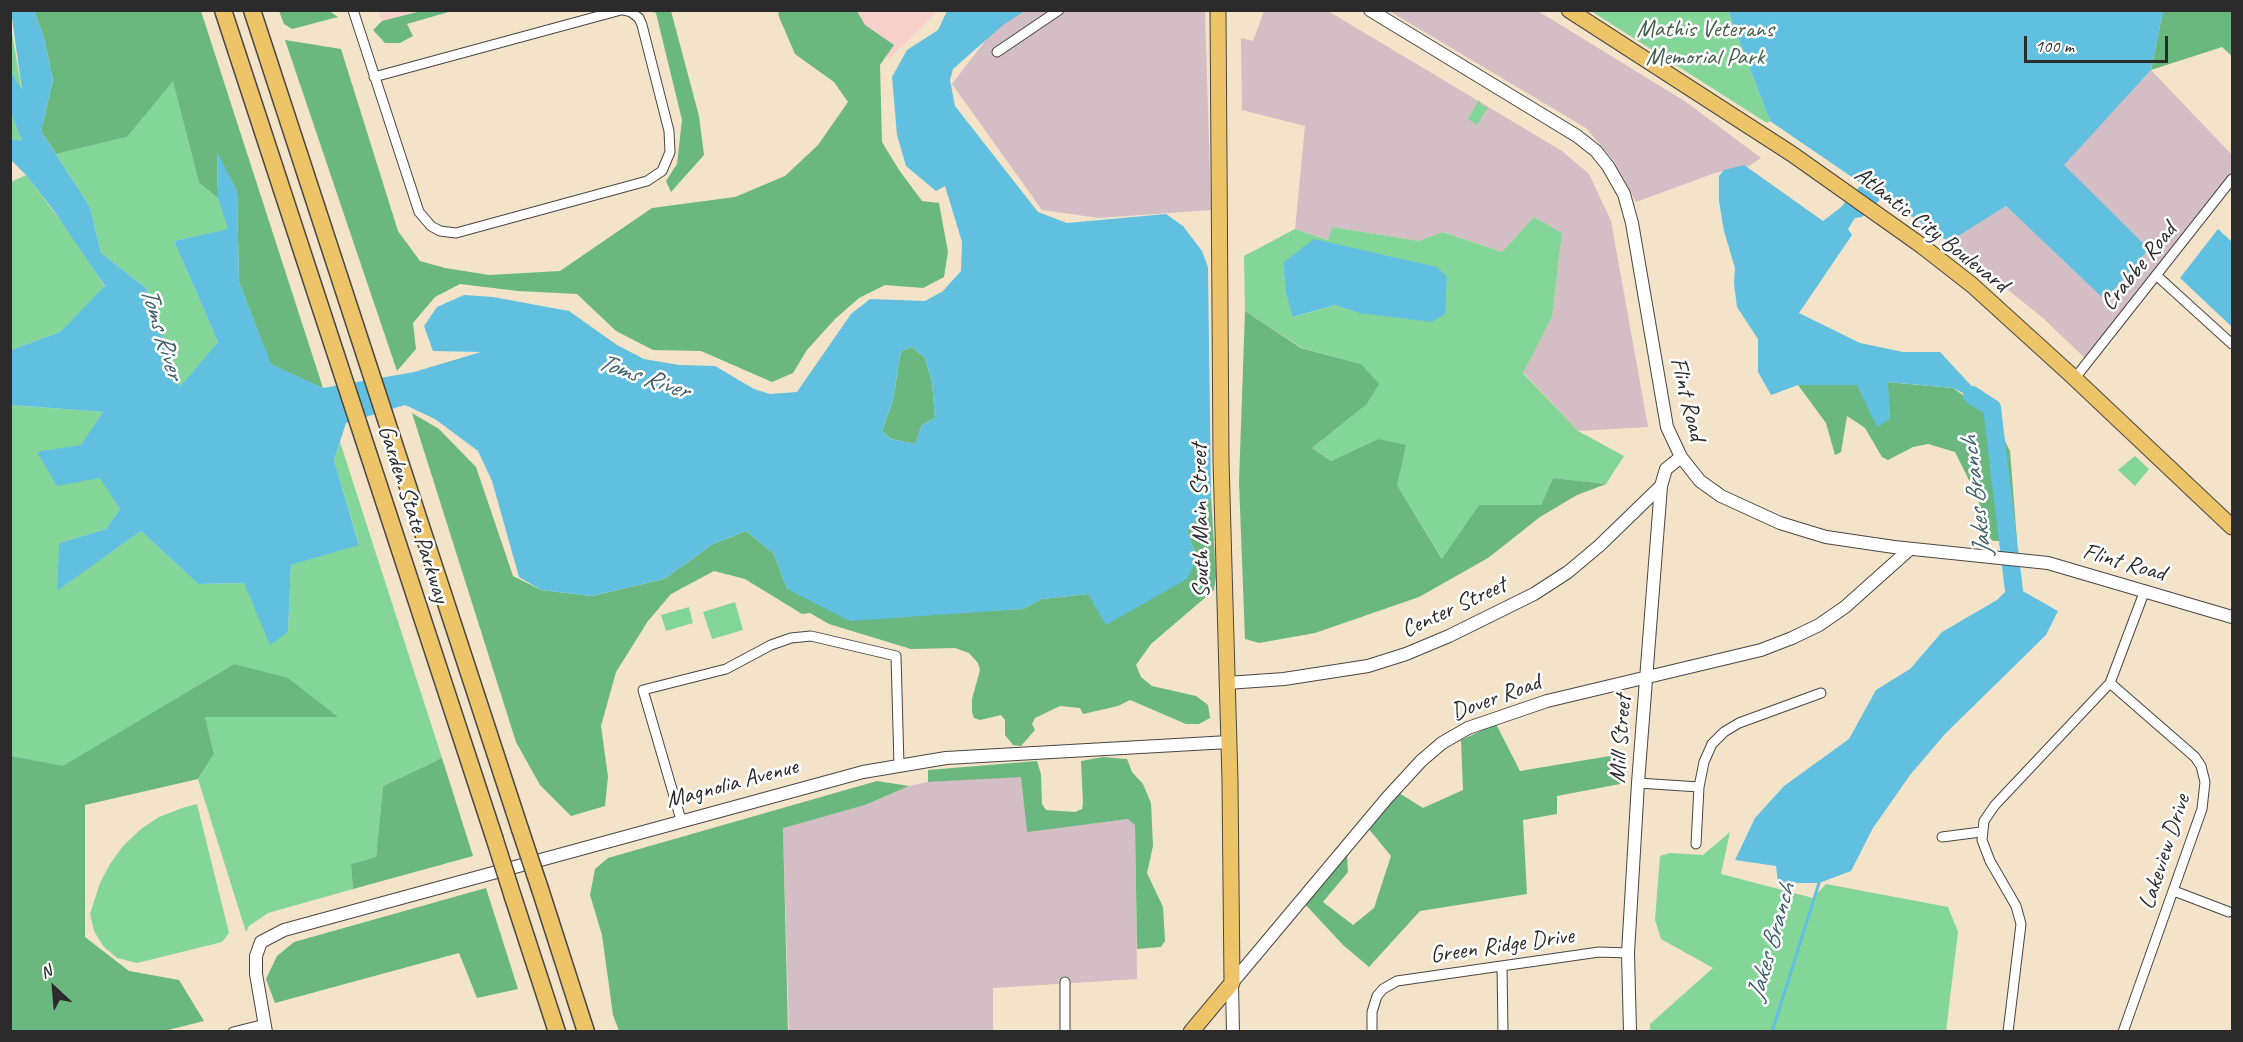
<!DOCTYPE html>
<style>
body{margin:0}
#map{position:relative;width:2243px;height:1042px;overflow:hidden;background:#f3e3c9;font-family:Caveat,sans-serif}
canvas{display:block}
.frame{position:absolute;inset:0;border:12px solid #2b2b2b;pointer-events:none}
.north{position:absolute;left:24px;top:958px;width:60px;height:60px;-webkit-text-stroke:4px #fff;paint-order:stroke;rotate:334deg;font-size:16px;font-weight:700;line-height:24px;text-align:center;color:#2b2b2b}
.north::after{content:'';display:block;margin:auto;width:21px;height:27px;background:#2b2b2b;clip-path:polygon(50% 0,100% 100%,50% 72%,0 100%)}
.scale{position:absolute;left:2024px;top:36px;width:144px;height:27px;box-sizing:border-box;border:3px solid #2b2b2b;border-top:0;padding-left:8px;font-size:18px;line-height:21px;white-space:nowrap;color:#2b2b2b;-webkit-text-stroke:4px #fff;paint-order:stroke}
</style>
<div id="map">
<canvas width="2243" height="1042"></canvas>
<div class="frame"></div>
<div class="north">N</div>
<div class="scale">100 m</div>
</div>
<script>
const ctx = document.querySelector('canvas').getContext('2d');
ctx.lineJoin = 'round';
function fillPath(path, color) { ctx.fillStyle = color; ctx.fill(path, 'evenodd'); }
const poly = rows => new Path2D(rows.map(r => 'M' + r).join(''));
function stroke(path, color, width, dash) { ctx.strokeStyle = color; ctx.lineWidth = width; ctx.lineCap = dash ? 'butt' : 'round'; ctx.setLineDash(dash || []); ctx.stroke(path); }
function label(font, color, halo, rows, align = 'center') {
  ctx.font = font + ' Caveat,sans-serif'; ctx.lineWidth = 5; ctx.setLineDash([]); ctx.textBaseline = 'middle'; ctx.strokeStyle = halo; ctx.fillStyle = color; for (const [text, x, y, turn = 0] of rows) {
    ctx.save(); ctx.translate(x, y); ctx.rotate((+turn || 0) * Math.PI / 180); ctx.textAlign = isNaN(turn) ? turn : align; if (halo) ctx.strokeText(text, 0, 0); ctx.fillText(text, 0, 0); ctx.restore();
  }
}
fillPath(poly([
 [845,10,938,11,889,59,845,14],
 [378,11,378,10,420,11,382,21]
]), '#f7d0ce');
fillPath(poly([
 [1026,11,1205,11,1211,210,1099,218,1042,210,952,84,995,28],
 [1264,11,1328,11,1562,151,1589,174,1611,221,1648,427,1578,431,1523,372,1552,317,1562,233,1534,217,1502,252,1444,232,1419,241,1332,227,1329,240,1295,229,1305,126,1242,110,1241,38,1253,41],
 [1389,11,1538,11,1686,102,1761,158,1749,166,1715,173,1636,202,1614,161,1586,128],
 [2151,70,2232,155,2232,182,2089,362,2044,319,1949,242,2006,206,2105,299,2149,249,2063,165],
 [1021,776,1027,831,1128,819,1135,824,1137,979,993,988,993,1031,789,1031,783,827,865,805,909,786,928,782]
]), '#d2bec4');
fillPath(poly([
 [1591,11,1728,11,1770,121,1767,123],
 [10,21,22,92,11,72],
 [173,80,199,183,218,198,229,229,174,241,218,342,180,388,146,288,101,253,90,207,56,154,127,137],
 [1479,100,1482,106,1488,107,1477,125,1468,119],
 [11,114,20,136,22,142,11,139],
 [26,175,76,241,105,287,60,332,11,350,11,182],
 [1534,217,1562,233,1552,317,1523,373,1578,431,1624,456,1606,484,1553,478,1541,505,1479,505,1443,560,1397,485,1378,439,1331,461,1312,448,1366,405,1361,364,1302,348,1245,311,1244,256,1295,229,1328,240,1332,227,1419,241,1443,232,1502,252],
 [1283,263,1359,313,1335,305,1294,317,1286,294],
 [11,405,103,412,82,445,120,509,106,529,59,543,58,590,141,531,198,584,244,583,288,632,291,565,359,544,334,460,340,442,442,758,383,786,376,857,351,864,353,889,268,913,249,926,246,932,198,779,214,754,205,717,234,664,63,767,11,756],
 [2135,456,2149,469,2135,486,2118,470],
 [735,602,743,630,712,639,703,612],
 [689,607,693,623,666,631,661,615],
 [197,804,229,933,222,942,137,963,117,958,103,946,94,931,90,914,100,883,110,864,123,846,141,829,159,817,182,808],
 [1730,832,1721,874,1813,898,1826,884,1948,907,1958,932,1946,1031,1650,1031,1650,1024,1713,968,1661,939,1655,920,1660,856,1670,853,1703,855]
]), '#83d698');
fillPath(poly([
 [34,11,201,11,323,388,271,365,239,282,237,191,217,154,218,198,199,183,173,81,127,137,56,154,41,131,53,80,44,38],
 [279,11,306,12,329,11,338,17,292,29,284,24],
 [421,11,452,11,407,24,413,36,400,43,385,43,373,30,382,21],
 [651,11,671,11,699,116,704,155,671,192,666,181,677,164,682,120,656,13],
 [778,11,857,11,865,25,894,45,880,65,882,142,899,170,922,201,939,203,948,252,944,277,923,288,885,285,859,298,835,319,807,350,793,373,772,382,701,351,653,350,616,331,577,294,518,291,460,284,435,297,413,323,416,349,397,371,285,40,341,49,398,231,420,261,445,268,489,275,560,271,652,208,735,197,785,176,818,145,848,102,834,82,795,54,779,17],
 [2163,11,2232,11,2232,56,2222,47,2151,70],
 [1245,311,1301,348,1361,364,1379,384,1366,405,1312,448,1331,461,1378,439,1406,445,1397,485,1442,559,1479,505,1541,505,1553,478,1606,484,1577,495,1540,517,1488,558,1419,597,1315,633,1259,643,1245,639,1239,482],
 [912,347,925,358,932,382,935,418,922,425,915,444,891,439,882,431,893,400,901,351],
 [1887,382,1953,388,1992,416,2010,451,2017,541,1993,541,1989,537,1977,496,1955,452,1928,444,1913,447,1888,460,1882,457,1865,428,1847,416,1841,452,1835,455,1826,423,1798,385,1857,385,1890,419],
 [412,413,439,429,476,467,513,576,541,590,592,596,664,579,713,544,746,531,774,554,787,589,952,613,1023,609,1042,599,1088,594,1197,559,1187,531,1211,497,1216,576,1214,590,1151,644,1136,665,1141,677,1152,686,1196,696,1208,705,1210,718,1199,724,1186,724,1130,700,1118,706,1083,714,1080,708,1060,706,1035,718,1032,724,1035,730,1021,746,1013,745,1005,735,1005,720,1001,715,980,720,974,718,972,712,972,699,980,670,978,663,969,653,955,648,911,649,829,624,810,613,802,614,745,579,714,571,671,594,648,621,616,672,601,726,608,777,605,806,571,816,540,785,516,742],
 [234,664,288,678,338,717,205,717,214,754,198,779,85,805,85,937,129,971,179,980,204,1021,164,1031,11,1031,11,756,63,766],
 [1496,724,1520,771,1622,754,1620,784,1557,796,1557,814,1523,820,1527,894,1420,911,1369,967,1343,945,1304,903,1347,853,1348,872,1323,902,1353,925,1374,908,1391,856,1368,828,1399,793,1423,808,1463,790,1461,740],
 [1103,757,1127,759,1132,772,1143,784,1151,803,1153,846,1147,873,1163,907,1165,941,1161,947,1137,949,1135,825,1128,819,1027,832,1021,777,928,782,928,770,1037,761,1041,774,1042,804,1046,810,1075,812,1082,809,1083,803,1081,761],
 [442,758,473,856,353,889,351,864,376,857,383,786],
 [877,781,909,786,865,805,783,828,788,1031,619,1031,613,1015,602,935,590,895,595,869,608,858],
 [486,888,518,989,477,998,459,953,275,1003,266,979,277,956,294,942]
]), '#6ab780');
fillPath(poly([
 [11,11,34,11,44,38,53,80,41,131,90,207,101,253,146,288,180,387,218,342,174,241,228,229,218,198,217,152,237,191,239,282,271,364,323,388,414,372,481,352,433,351,424,326,437,307,464,295,493,297,569,311,617,345,644,359,679,365,715,366,754,389,770,394,797,392,851,314,870,299,925,301,943,291,961,271,962,242,945,186,936,191,906,166,897,135,892,77,907,50,938,30,947,11,1025,11,1003,25,953,69,950,80,955,106,1038,212,1067,223,1166,214,1183,226,1202,251,1208,267,1211,497,1187,531,1197,559,1187,579,1106,625,1088,594,1042,599,1023,609,850,621,787,589,774,554,746,531,713,544,664,579,592,596,541,590,519,577,492,481,478,451,435,419,405,405,346,423,334,460,359,545,291,565,288,632,270,645,244,583,198,584,141,531,57,591,59,543,106,529,120,509,100,478,57,486,37,452,81,445,103,412,11,405,11,350,60,332,105,286,54,211,26,175,11,160,11,139,22,141,11,114,11,72,22,90],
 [912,347,925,358,932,382,935,418,922,425,915,444,891,439,882,431,893,400,901,351],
 [1728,11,2163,11,2151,70,2064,165,2149,249,2105,300,2006,206,1949,242,1883,197,1862,217,1855,218,1848,229,1852,235,1799,313,1860,343,1903,352,1940,352,1992,408,1953,388,1888,382,1890,419,1877,427,1857,385,1798,385,1771,395,1758,372,1758,339,1737,307,1734,284,1735,268,1724,231,1719,201,1719,176,1724,170,1744,165,1823,221,1840,208,1862,184,1770,121],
 [2218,229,2232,242,2232,327,2180,278],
 [1314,239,1437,267,1447,277,1445,314,1432,322,1359,313,1335,305,1293,317,1286,294,1283,263],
 [2012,585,2058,611,2046,635,1945,734,1910,775,1873,828,1851,871,1819,883,1778,883,1776,866,1735,860,1755,818,1784,786,1849,739,1876,690,1910,669,1942,632,1997,600]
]), '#61c0e0');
stroke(poly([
 [1772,1032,1819,883]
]), '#61c0e0', 3);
stroke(poly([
 [1972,395,1992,408,2016,607]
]), '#61c0e0', 18);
const minor = poly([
 [353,10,419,212,431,226,440,231,456,233,647,181,662,171,670,152,669,131,642,25,639,18,631,12,623,10],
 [997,52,1059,10],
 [374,77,621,10],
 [2156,275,2232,344],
 [2075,378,2232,179],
 [2110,683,2195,757,2201,766,2205,782,2202,809,2123,1032],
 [1638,783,1699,787],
 [681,820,643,690,726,669,771,645,791,638,811,636,896,656,899,765],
 [1942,837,1981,832],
 [1696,844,1699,787,1704,762,1712,744,1724,732,1739,723,1821,693],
 [2174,891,2229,912],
 [1502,967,1503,1032],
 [1065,982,1065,1032],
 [233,1032,265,1024],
 [1372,1032,1372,1012,1377,996,1383,989,1397,981,1599,952,1628,953],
 [2008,1032,2021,924,2016,906,1990,861,1982,840,1984,821,1995,805,2110,683,2145,590]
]);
const tertiary = poly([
 [1370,10,1577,136,1596,151,1608,166,1624,194,1632,223,1667,427,1681,457,1700,481,1721,496,1780,523,1826,537,1894,547,2048,563,2232,617],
 [1227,683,1284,679,1368,666,1406,654,1449,636,1534,594,1568,572,1599,546,1661,486],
 [266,1032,256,974,256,956,261,942,284,930,863,772,946,758,1229,742],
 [1233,1032,1232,983,1387,798,1421,761,1442,743,1468,728,1547,701,1761,650,1792,638,1819,625,1845,607,1910,549],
 [1630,1032,1628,953,1638,783,1661,486,1666,469,1681,457]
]);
const primary = poly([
 [1569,10,1792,154,1922,246,1972,285,2070,374,2232,527],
 [1191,1032,1232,983,1230,781,1221,460,1218,10]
]);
const motorway = poly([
 [223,10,494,837],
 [252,10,520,829],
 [540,889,586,1032],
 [513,897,557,1032]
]);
stroke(minor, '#494743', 11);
stroke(tertiary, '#494743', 14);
stroke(primary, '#494743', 17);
stroke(motorway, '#494743', 19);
stroke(minor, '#fff', 9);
stroke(tertiary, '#fff', 12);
stroke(primary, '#eec469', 15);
stroke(motorway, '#eec469', 16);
const motorwayBridge = poly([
 [520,829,540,889],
 [494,837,513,897]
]);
stroke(motorwayBridge, '#494743', 19, []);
stroke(motorwayBridge, '#eec469', 16);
label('24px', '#455e4c', '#fff', [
 ["Mathis Veterans",1705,30],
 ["Memorial Park",1705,58]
]);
label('24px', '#2b2b2b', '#fff', [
 ["Atlantic City Boulevard",1931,230,38],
 ["Crabbe Road",2139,267,-51],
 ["Flint Road",1687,399,76],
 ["Garden State Parkway",413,514,72],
 ["South Main Street",1201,521,-91],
 ["Flint Road",2124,563,16],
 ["Center Street",1454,608,-25],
 ["Dover Road",1496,698,-20],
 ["Mill Street",1621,739,-86],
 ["Magnolia Avenue",732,784,-15],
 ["Lakeview Drive",2165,852,-72],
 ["Green Ridge Drive",1502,946,-8]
]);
label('italic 26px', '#3e5f6a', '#fff', [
 ["Toms River",161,333,73],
 ["Toms River",643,377,19],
 ["Jakes Branch",1977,496,-97],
 ["Jakes Branch",1772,942,-74]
]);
</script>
